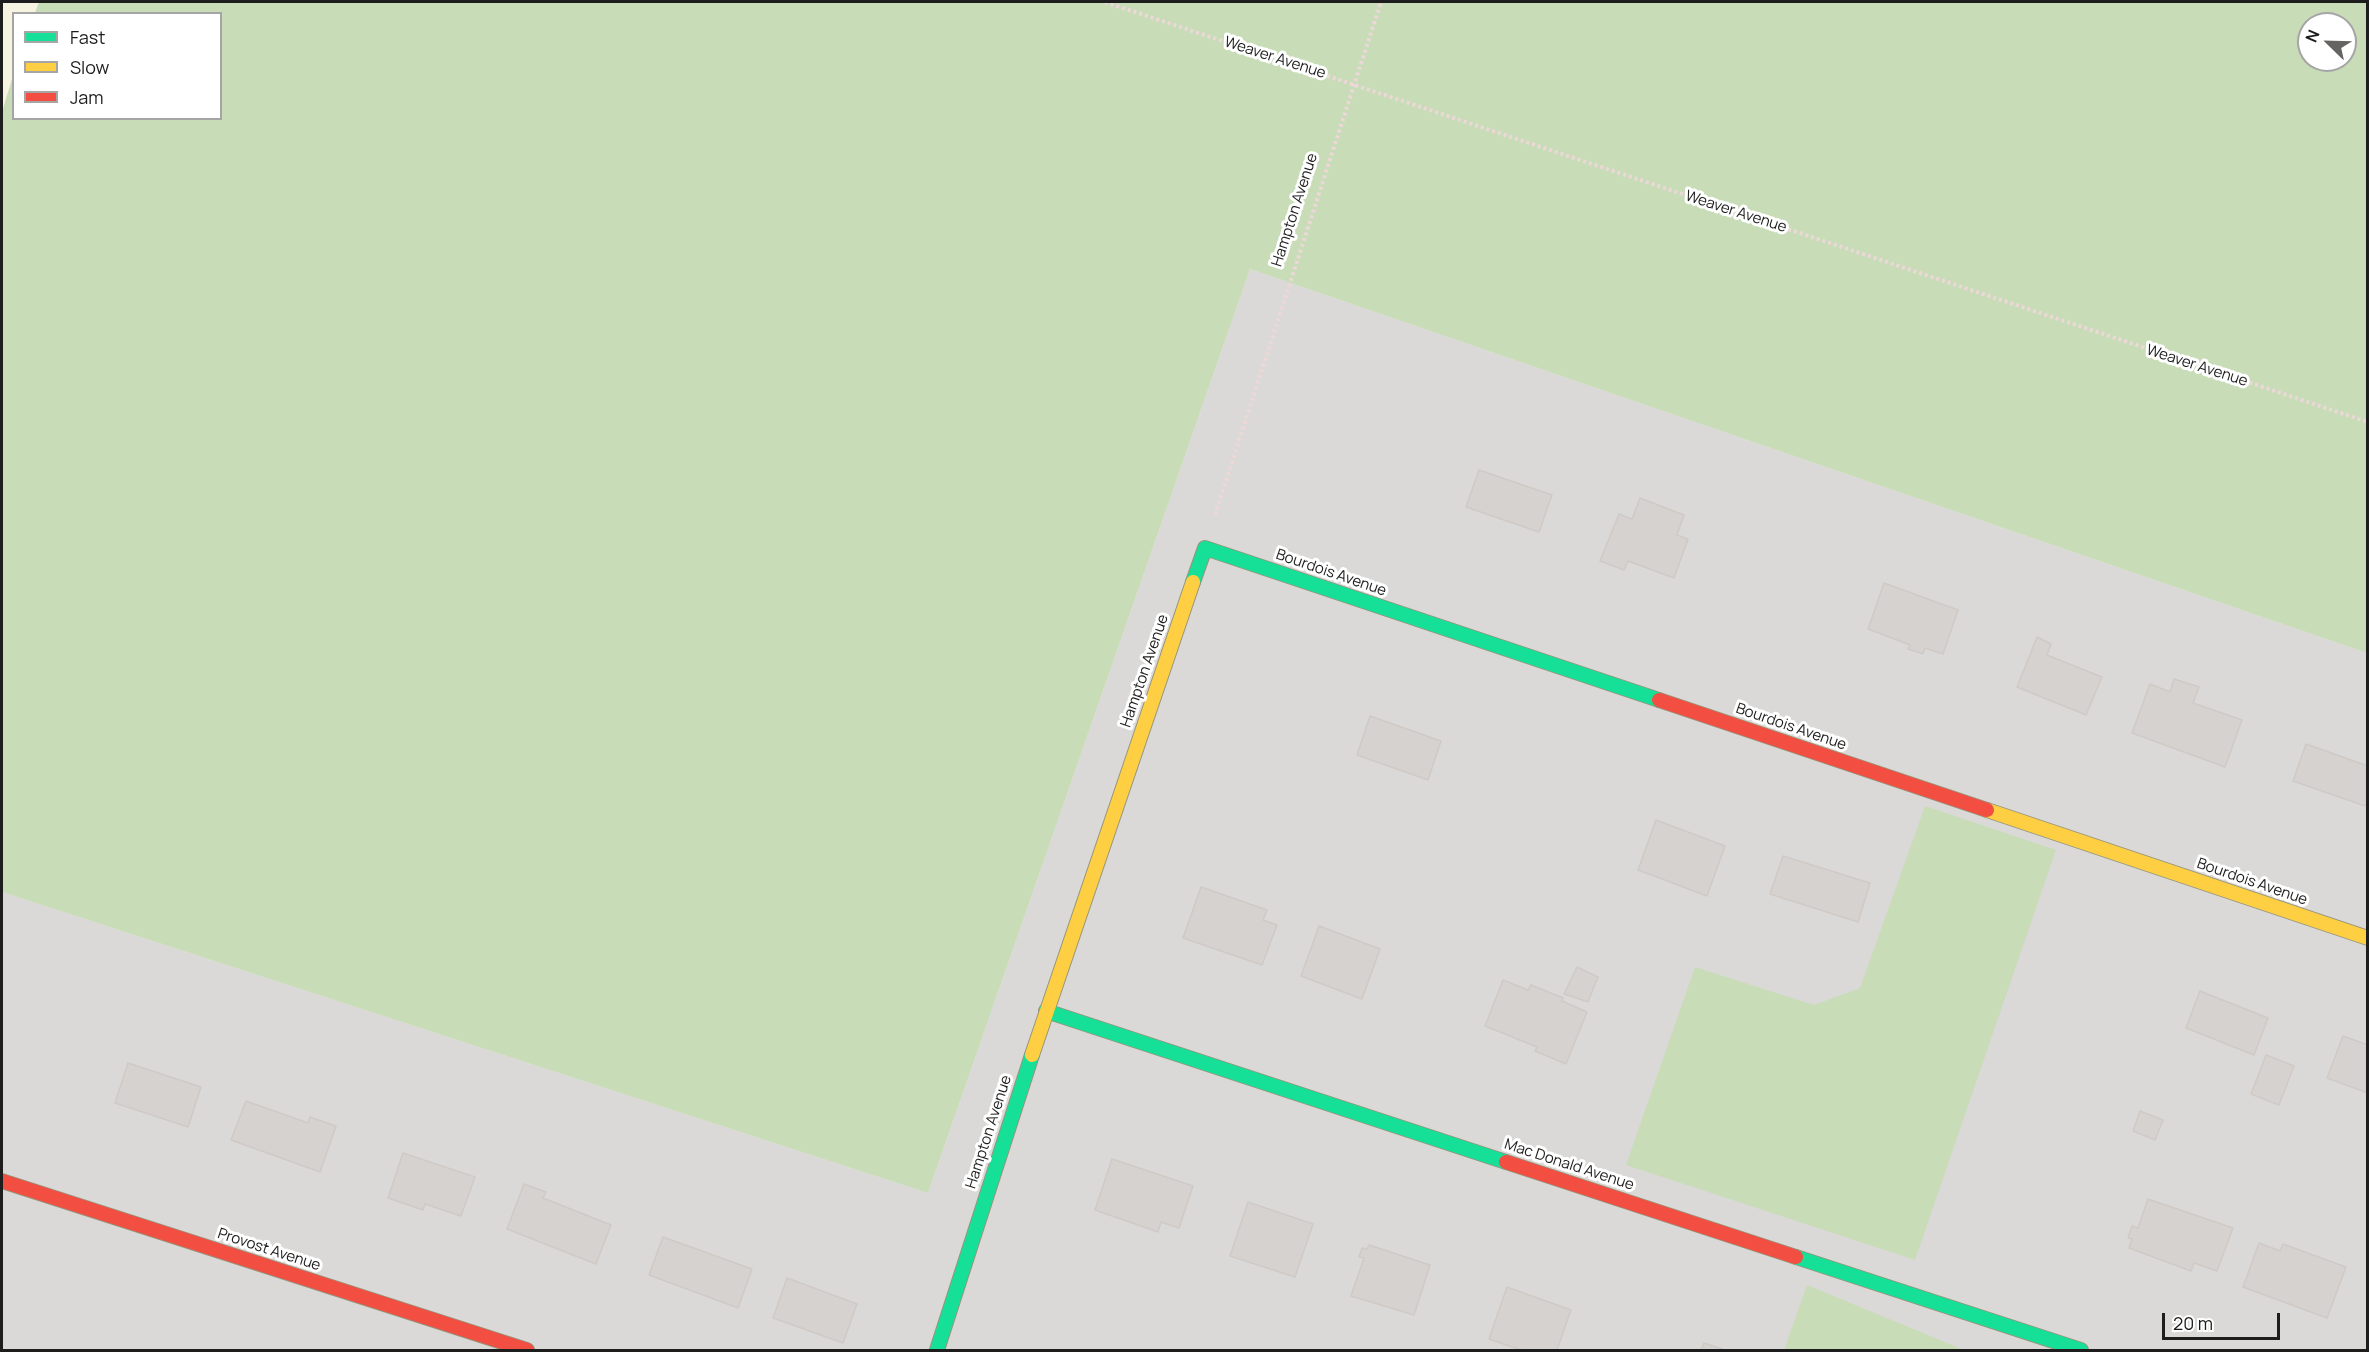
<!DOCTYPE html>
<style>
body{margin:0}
#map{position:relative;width:2369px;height:1352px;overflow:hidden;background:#ece9e5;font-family:Manrope,sans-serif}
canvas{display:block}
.frame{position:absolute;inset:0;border:3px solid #1d1d1d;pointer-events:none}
.legend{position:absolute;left:12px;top:12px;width:210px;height:108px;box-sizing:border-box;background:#fff;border:2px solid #a5a5a5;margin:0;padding:8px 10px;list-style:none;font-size:18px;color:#1d1d1d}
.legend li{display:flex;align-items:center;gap:12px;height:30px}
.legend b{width:30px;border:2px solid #a5a5a5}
.north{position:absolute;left:2297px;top:12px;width:60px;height:60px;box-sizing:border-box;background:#fff;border:2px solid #a5a5a5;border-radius:50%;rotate:293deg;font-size:16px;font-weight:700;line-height:24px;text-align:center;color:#1d1d1d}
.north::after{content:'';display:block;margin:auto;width:21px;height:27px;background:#656463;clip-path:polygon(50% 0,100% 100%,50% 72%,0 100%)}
.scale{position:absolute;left:2162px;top:1313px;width:118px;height:27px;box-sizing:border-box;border:3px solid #1d1d1d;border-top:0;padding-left:8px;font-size:18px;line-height:21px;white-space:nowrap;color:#1d1d1d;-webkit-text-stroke:4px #fff;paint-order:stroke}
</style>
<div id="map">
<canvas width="2369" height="1352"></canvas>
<div class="frame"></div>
<ul class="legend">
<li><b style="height:8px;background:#16e098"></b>Fast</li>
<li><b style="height:8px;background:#ffcf43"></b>Slow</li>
<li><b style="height:8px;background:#f24e42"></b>Jam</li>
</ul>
<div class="north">N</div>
<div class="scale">20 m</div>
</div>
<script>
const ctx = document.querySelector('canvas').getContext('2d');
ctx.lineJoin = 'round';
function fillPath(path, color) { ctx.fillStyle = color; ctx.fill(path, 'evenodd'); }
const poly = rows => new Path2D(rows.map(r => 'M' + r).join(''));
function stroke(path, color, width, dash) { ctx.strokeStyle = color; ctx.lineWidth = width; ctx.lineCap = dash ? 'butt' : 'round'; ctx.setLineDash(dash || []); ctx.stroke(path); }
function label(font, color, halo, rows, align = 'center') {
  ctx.font = font + ' Manrope,sans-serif'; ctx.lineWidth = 6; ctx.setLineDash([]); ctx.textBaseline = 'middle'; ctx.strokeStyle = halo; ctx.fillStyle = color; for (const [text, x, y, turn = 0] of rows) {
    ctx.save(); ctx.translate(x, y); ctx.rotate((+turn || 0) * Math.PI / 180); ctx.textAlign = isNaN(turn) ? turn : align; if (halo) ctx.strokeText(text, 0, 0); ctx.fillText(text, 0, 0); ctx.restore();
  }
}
fillPath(poly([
 [1250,269,2367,653,2367,1350,2,1350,2,892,928,1193]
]), '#dbd9d7');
fillPath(poly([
 [2,2,39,2,35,13,14,14,13,76,2,112]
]), '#f6f3e0');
fillPath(poly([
 [39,2,2367,2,2367,653,1250,269,928,1193,2,892,2,112,13,76,14,118,220,118,220,14,35,13],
 [2309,24,2345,24,2345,60,2309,60],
 [1925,806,2056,850,1915,1260,1626,1165,1695,967,1814,1005,1860,988],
 [1807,1285,1964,1350,1784,1350]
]), '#c8dcb8');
const building = poly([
 [1479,470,1552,495,1539,532,1466,507,1479,470],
 [1640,498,1684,515,1677,535,1688,539,1674,578,1628,561,1624,570,1600,561,1619,514,1632,519,1640,498],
 [1884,583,1958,610,1943,654,1925,648,1923,654,1908,649,1910,645,1868,629,1884,583],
 [2037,637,2051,644,2047,655,2102,677,2086,715,2017,687,2037,637],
 [2174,679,2199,687,2193,703,2242,720,2225,767,2132,733,2150,684,2170,692,2174,679],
 [1370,716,1441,741,1428,780,1357,755,1370,716],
 [2306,744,2368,766,2368,800,2365,806,2293,781,2306,744],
 [1656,820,1725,846,1707,896,1638,870,1656,820],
 [1783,856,1870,883,1858,922,1770,894,1783,856],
 [1201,887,1267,910,1263,920,1277,925,1262,965,1183,938,1201,887],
 [1319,926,1380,949,1362,999,1301,976,1319,926],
 [1577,967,1598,977,1588,1002,1564,994,1577,967],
 [1503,980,1528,990,1531,985,1563,998,1562,1001,1587,1012,1566,1064,1535,1051,1537,1047,1485,1026,1503,980],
 [2200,991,2268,1018,2254,1055,2186,1028,2200,991],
 [2343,1036,2368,1045,2368,1093,2327,1078,2343,1036],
 [2266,1055,2294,1066,2279,1105,2251,1094,2266,1055],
 [128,1063,201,1087,188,1127,115,1103,128,1063],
 [246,1101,308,1123,310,1117,336,1126,320,1172,231,1140,246,1101],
 [2140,1111,2163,1120,2155,1140,2133,1131,2140,1111],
 [403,1153,475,1177,461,1216,425,1204,423,1210,388,1198,403,1153],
 [1112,1159,1193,1186,1179,1228,1161,1222,1158,1232,1095,1210,1112,1159],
 [524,1184,546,1192,543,1198,611,1225,596,1264,507,1229,524,1184],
 [2148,1199,2233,1228,2217,1271,2194,1263,2191,1271,2129,1248,2132,1239,2128,1238,2132,1226,2138,1228,2148,1199],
 [1248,1202,1313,1224,1295,1277,1230,1256,1248,1202],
 [663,1237,752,1269,738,1308,649,1275,663,1237],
 [2259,1243,2280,1251,2283,1244,2346,1267,2327,1318,2243,1287,2259,1243],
 [1369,1245,1430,1265,1414,1315,1351,1296,1364,1258,1359,1257,1362,1248,1367,1249,1369,1245],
 [787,1278,857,1304,843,1343,773,1318,787,1278],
 [1507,1287,1571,1310,1557,1350,1521,1350,1489,1339,1507,1287],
 [1704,1343,1725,1350,1701,1350,1704,1343]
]);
fillPath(building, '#d6d2d0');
stroke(building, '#cfcac6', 1.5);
const fast = poly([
 [1193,582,1205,548,1659,700],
 [1046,1011,1506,1162],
 [1796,1257,2081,1350],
 [937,1350,1032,1055]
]);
const slow = poly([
 [1987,810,2368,938],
 [1032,1055,1193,582]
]);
const jam = poly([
 [1659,700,1987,810],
 [1506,1162,1796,1257],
 [2,1181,527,1350]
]);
stroke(fast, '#96957c', 16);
stroke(slow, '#96957c', 16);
stroke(jam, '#96957c', 16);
stroke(poly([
 [1105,2,2368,422],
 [1215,515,1381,2]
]), '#ebd8d7', 4, [3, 3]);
stroke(fast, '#16e098', 14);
stroke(slow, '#ffcf43', 14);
stroke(jam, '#f24e42', 14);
label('15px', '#1d1d1d', '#fff', [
 ["Weaver Avenue",1275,58,18],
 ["Hampton Avenue",1295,210,-72],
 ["Weaver Avenue",1736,212,18],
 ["Weaver Avenue",2197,366,18],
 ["Bourdois Avenue",1331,573,19],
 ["Hampton Avenue",1145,671,-71],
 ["Bourdois Avenue",1791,727,19],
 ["Bourdois Avenue",2252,882,19],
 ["Hampton Avenue",989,1132,-72],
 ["Mac Donald Avenue",1569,1165,18],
 ["Provost Avenue",269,1250,18]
]);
</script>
